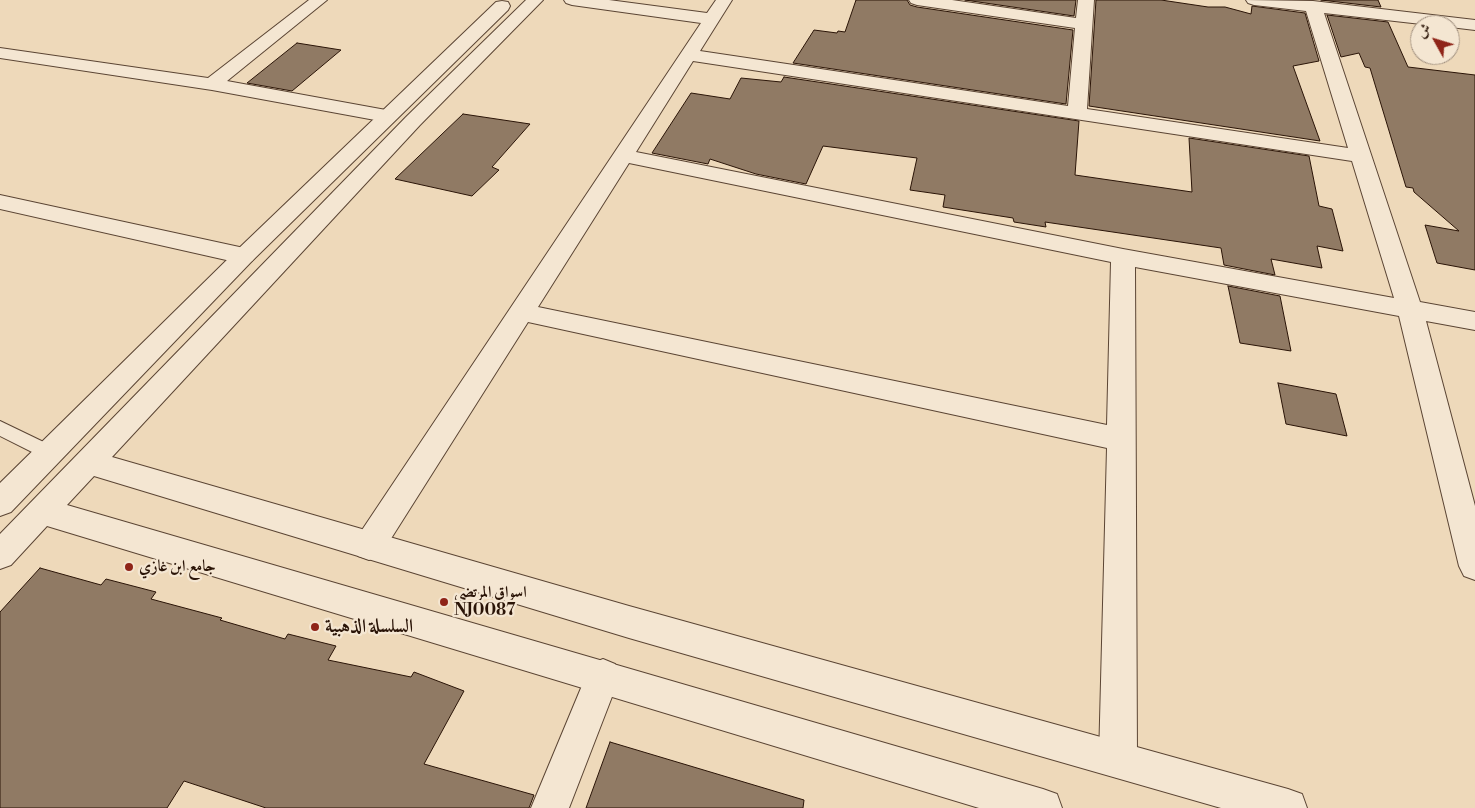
<!DOCTYPE html>
<meta charset="utf-8">
<style>
body{margin:0}
#map{position:relative;width:1475px;height:808px;overflow:hidden;background:#eed9ba;font-family:"Libre Bodoni",Amiri,serif}
canvas{display:block}
.north{position:absolute;left:1410px;top:15px;width:50px;height:50px;box-sizing:border-box;background:#f4e6d2;border:1px solid #a39281;border-radius:50%;rotate:309deg;font-size:14px;font-weight:700;line-height:20px;text-align:center;color:#2a1407}
.north::after{content:'';display:block;margin:auto;width:18px;height:22px;background:#8f2418;clip-path:polygon(50% 0,100% 100%,50% 72%,0 100%)}
</style>
<div id="map">
<canvas width="1475" height="808"></canvas>
<div class="north">ش</div>
</div>
<script>
const ctx = document.querySelector('canvas').getContext('2d');
ctx.lineJoin = 'round';
function fillPath(path, color) { ctx.fillStyle = color; ctx.fill(path, 'evenodd'); }
const poly = rows => new Path2D(rows.map(r => 'M' + r).join(''));
function stroke(path, color, width, dash) { ctx.strokeStyle = color; ctx.lineWidth = width; ctx.lineCap = dash ? 'butt' : 'round'; ctx.setLineDash(dash || []); ctx.stroke(path); }
function label(font, color, halo, rows, align = 'center') {
  ctx.font = font + ' "Libre Bodoni",Amiri,serif'; ctx.lineWidth = 4.5; ctx.setLineDash([]); ctx.textBaseline = 'middle'; ctx.strokeStyle = halo; ctx.fillStyle = color; for (const [text, x, y, turn = 0] of rows) {
    ctx.save(); ctx.translate(x, y); ctx.rotate((+turn || 0) * Math.PI / 180); ctx.textAlign = isNaN(turn) ? turn : align; if (halo) ctx.strokeText(text, 0, 0); ctx.fillText(text, 0, 0); ctx.restore();
  }
}
const building = poly([
 [856,0,907,0,910,5,917,7,1073,30,1066,104,793,63,814,30,837,33,838,31,845,32,856,0],
 [965,0,1076,0,1074,16,965,0],
 [1096,0,1161,0,1208,7,1225,7,1251,14,1252,6,1305,13,1319,61,1293,66,1320,141,1089,106,1096,0],
 [1321,0,1378,0,1381,7,1321,0],
 [1327,15,1388,22,1408,67,1475,75,1475,270,1437,263,1425,225,1459,231,1414,192,1413,188,1406,187,1370,68,1365,67,1359,53,1341,57,1327,15],
 [297,43,341,50,292,91,247,83,297,43],
 [784,77,1079,121,1075,175,1192,192,1189,138,1309,156,1319,206,1332,209,1343,251,1317,246,1322,268,1271,259,1275,275,1224,265,1221,248,1045,222,1046,227,1014,222,1013,218,943,207,945,195,910,190,917,158,823,146,806,184,756,174,710,159,708,164,652,153,691,93,730,99,741,78,781,82,784,77],
 [463,114,530,124,492,167,499,170,472,196,395,179,463,114],
 [1228,286,1280,296,1291,351,1240,343,1228,286],
 [1278,383,1336,394,1347,436,1286,424,1278,383],
 [40,568,101,585,106,579,156,592,151,599,222,618,220,620,285,639,288,634,336,646,328,660,411,677,414,672,464,691,424,764,534,795,529,808,266,808,184,781,167,808,0,808,0,612,40,568],
 [610,742,804,800,803,808,586,808,610,742]
]);
fillPath(building, '#907a64');
stroke(building, '#2a1407', 1);
const service = poly([
 [0,421,56,448,59,453,56,458,50,460,44,458,0,436,0,421]
]);
const minor = poly([
 [309,0,327,0,227,81,386,110,393,112,396,116,393,120,386,122,212,90,0,58,0,48,208,78,309,0],
 [564,0,609,0,707,13,716,0,732,0,700,51,1068,106,1075,28,917,5,911,3,909,0,952,0,1076,18,1078,0,1094,0,1087,109,1348,148,1306,11,1254,5,1248,3,1246,0,1313,1,1475,20,1475,30,1450,27,1450,25,1430,25,1324,13,1420,302,1475,312,1475,330,1426,321,1475,506,1475,580,1464,576,1459,566,1399,316,1135,267,1137,759,1131,772,1118,778,1105,772,1099,759,1107,448,528,322,380,556,369,560,358,556,353,546,358,536,701,23,572,5,566,3,564,0],
 [693,61,1352,161,1394,298,1123,249,636,152,693,61],
 [629,163,1111,262,1107,425,538,307,629,163],
 [0,195,244,248,252,251,256,256,252,261,244,264,0,209,0,195],
 [603,659,615,664,620,676,569,808,531,808,591,664,603,659]
]);
const tertiary = poly([
 [526,0,543,0,420,125,112,457,629,606,1288,789,1302,794,1307,808,1221,808,629,638,94,476,67,505,1043,789,1057,794,1062,808,979,808,47,526,11,565,0,569,0,534,406,117,526,0],
 [502,1,508,2,510,6,508,10,252,261,11,512,0,516,0,483,236,251,496,2,502,1]
]);
stroke(service, '#5b4534', 2);
stroke(minor, '#5b4534', 2);
stroke(tertiary, '#5b4534', 2);
fillPath(service, '#f4e6d2');
fillPath(minor, '#f4e6d2');
fillPath(tertiary, '#f4e6d2');
for (const [x, y, r, color] of [
 [129,567,5,"#8f2418"],
 [444,602,5,"#8f2418"],
 [315,627,5,"#8f2418"]
]) { const dot = new Path2D(); dot.arc(x, y, r, 0, 2 * Math.PI); ctx.fillStyle = color; ctx.fill(dot); stroke(dot, '#f4e6d2', 2); }
label('bold 16px', '#2a1407', '#f4e6d2', [
 ["جامع ابن غازي",139,567],
 ["اسواق المرتضى",454,593],
 ["NJ0087",454,611]
], 'left');
label('bold 19px', '#2a1407', '#f4e6d2', [
 ["السلسلة الذهبية",325,627]
], 'left');
</script>
